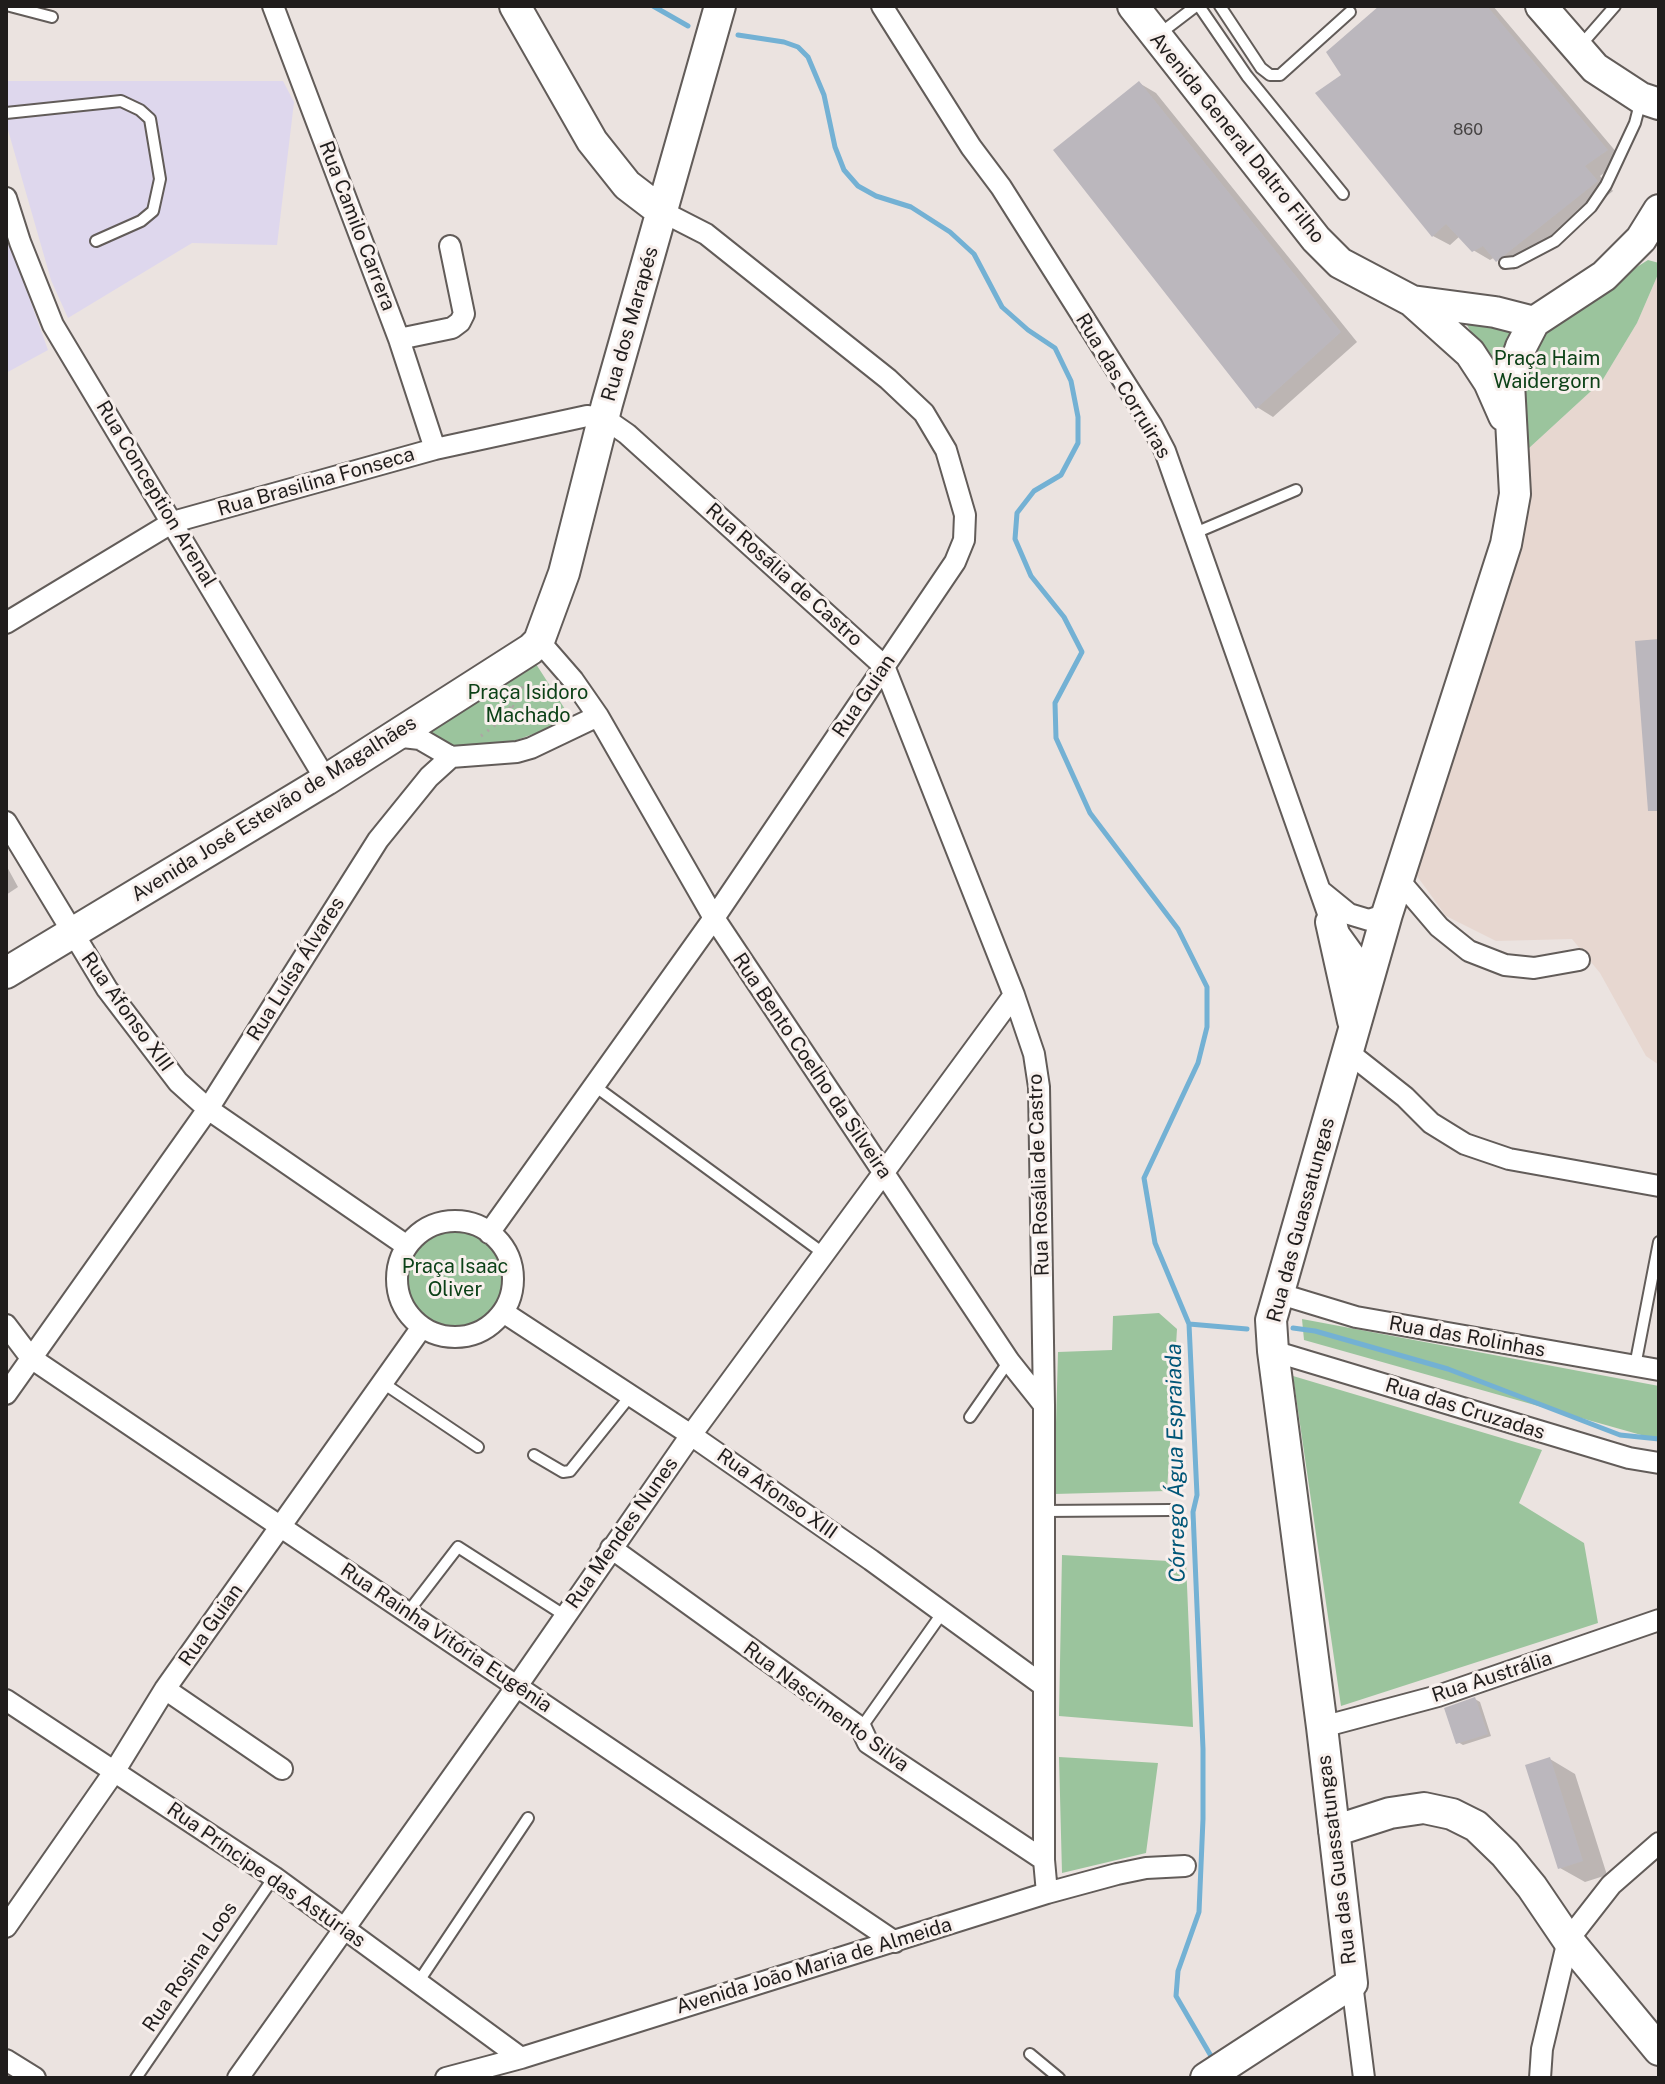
<!DOCTYPE html>
<meta charset="utf-8">
<style>
body{margin:0}
#map{position:relative;width:1665px;height:2084px;overflow:hidden;background:#ebe3e0;font-family:"Public Sans",sans-serif}
canvas{display:block}
.frame{position:absolute;inset:0;border:8px solid #201d1c;pointer-events:none}
</style>
<div id="map">
<canvas width="1665" height="2084"></canvas>
<div class="frame"></div>
</div>
<script>
const ctx = document.querySelector('canvas').getContext('2d');
ctx.lineJoin = 'round';
function fillPath(path, color) { ctx.fillStyle = color; ctx.fill(path, 'evenodd'); }
const poly = rows => new Path2D(rows.map(r => 'M' + r).join(''));
function stroke(path, color, width, dash) { ctx.strokeStyle = color; ctx.lineWidth = width; ctx.lineCap = dash ? 'butt' : 'round'; ctx.setLineDash(dash || []); ctx.stroke(path); }
function label(font, color, halo, rows, align = 'center') {
  ctx.font = font + ' "Public Sans",sans-serif'; ctx.lineWidth = 6; ctx.setLineDash([]); ctx.textBaseline = 'middle'; ctx.strokeStyle = halo; ctx.fillStyle = color; for (const [text, x, y, turn = 0] of rows) {
    ctx.save(); ctx.translate(x, y); ctx.rotate((+turn || 0) * Math.PI / 180); ctx.textAlign = isNaN(turn) ? turn : align; if (halo) ctx.strokeText(text, 0, 0); ctx.fillText(text, 0, 0); ctx.restore();
  }
}
fillPath(poly([
 [1659,272,1659,1065,1646,1056,1600,973,1572,939,1496,941,1446,916,1409,865,1513,528,1528,449,1602,381,1637,323]
]), '#e7d7d0');
fillPath(poly([
 [6,81,283,81,294,102,277,245,192,243,68,318,51,280,6,123],
 [6,233,48,350,6,373]
]), '#ded7ed');
fillPath(poly([
 [1648,260,1659,263,1659,272,1637,323,1602,381,1528,449,1525,416,1498,379,1463,318,1544,325],
 [536,664,572,720,511,742,492,746,442,747,428,736,436,725],
 '403 1278a52 52 0 1 1 104 0a52 52 0 1 1-104 0Z',
 [1159,1313,1177,1329,1167,1491,1054,1494,1058,1352,1112,1350,1113,1316],
 [1302,1319,1659,1386,1659,1440,1304,1340],
 [1293,1376,1542,1450,1519,1503,1584,1543,1598,1623,1341,1706],
 [1062,1555,1186,1562,1193,1727,1059,1716],
 [1059,1757,1158,1763,1146,1853,1062,1873]
]), '#9bc49d');
fillPath(poly([
 [1382,6,1493,6,1623,160,1600,176,1613,191,1514,270,1495,257,1490,260,1473,250,1460,236,1450,245,1433,236,1344,76],
 [1139,83,1156,93,1357,342,1273,417,1257,407],
 [6,865,18,887,6,895],
 [1475,1699,1480,1702,1491,1736,1463,1745,1458,1742],
 [1550,1759,1575,1774,1607,1875,1585,1882,1560,1868]
]), '#0003');
stroke(poly([
 [653,6,688,26],
 [738,35,784,42,798,47,808,57,824,95,835,147,844,170,858,186,876,196,911,207,950,232,974,254,1002,307,1028,330,1055,348,1071,381,1078,417,1078,443,1061,475,1034,491,1017,513,1015,539,1031,576,1064,617,1082,652,1055,703,1056,738,1090,813,1178,929,1207,987,1207,1027,1198,1063,1144,1178,1155,1243,1189,1324,1197,1495,1193,1512,1203,1749,1203,1819,1199,1912,1178,1971,1176,1996,1211,2056],
 [1189,1324,1247,1329],
 [1293,1328,1315,1331,1448,1369,1620,1435,1659,1439]
]), '#73b1d4', 5);
fillPath(poly([
 [1379,6,1487,6,1608,150,1585,166,1598,181,1496,262,1483,246,1472,252,1446,224,1432,237,1315,93,1341,75,1326,52],
 [1139,81,1341,332,1256,409,1053,150],
 [1659,639,1659,811,1648,811,1635,641],
 [1475,1697,1488,1734,1456,1744,1444,1708],
 [1550,1757,1583,1861,1558,1869,1525,1765]
]), '#bbb7bd');
const lane = poly([
 [10,6,52,17],
 [1199,6,1247,76,1343,194],
 [1220,6,1261,68,1270,75,1280,75,1350,12],
 [1158,35,1196,6],
 [1580,46,1615,6],
 [6,113,121,101,140,110,150,119,160,179,153,211,141,221,96,241],
 [1505,263,1515,262,1555,241,1591,207,1606,185,1635,123,1641,100],
 [1195,533,1296,490],
 [596,1087,823,1253],
 [1635,1366,1659,1242],
 [383,1383,478,1447],
 [970,1417,1009,1361],
 [534,1455,563,1472,570,1471,631,1395],
 [1044,1511,1170,1510],
 [408,1612,458,1547,564,1615],
 [861,1728,943,1612],
 [419,1981,528,1818],
 [1030,2054,1059,2078],
 [136,2078,274,1877]
]);
const street = poly([
 [273,6,399,339,435,449],
 [882,6,971,147,1001,187,1152,426,1165,451,1331,922,1370,976],
 [6,198,20,242,53,325,326,780],
 [399,339,452,328,460,322,464,314,450,246],
 [6,623,173,522,435,449,587,416,604,418,627,434,884,666,1014,995,1034,1054,1039,1087,1044,1405,1044,1860,1047,1893],
 [539,641,573,680,598,716,714,918,1009,1361,1044,1405],
 [394,736,420,739,451,757],
 [6,822,107,989,178,1082,208,1109,407,1246],
 [1398,879,1439,927,1469,951,1505,965,1534,968,1579,960],
 [1322,892,1349,914,1369,920,1387,914],
 [1348,1052,1405,1097,1431,1123,1465,1144,1509,1159,1659,1186],
 '397 1279a58 58 0 1 1 116 0a58 58 0 1 1-116 0Z',
 [489,1233,714,918,955,562,964,540,965,515,946,450,924,413,888,379,706,234,661,211],
 [1277,1293,1356,1317,1659,1370],
 [503,1312,691,1435,871,1560,1044,1686],
 [6,1325,31,1358,895,1942],
 [1273,1351,1629,1458,1659,1463],
 [6,1394,208,1109,378,840,429,777,451,757,517,752,531,748,598,716],
 [611,1548,861,1728,868,1743,1044,1860],
 [165,1689,282,1769],
 [6,1700,274,1877,521,2058],
 [1322,1727,1438,1696,1659,1620],
 [6,1927,114,1772,165,1689,422,1327],
 [1352,1983,1364,2078],
 [6,2060,35,2078],
 [238,2078,517,1686,691,1435,1014,995],
 [446,2078,521,2058,1047,1893,1117,1874,1146,1868,1185,1866],
 [1540,2078,1542,2049,1568,1940,1611,1885,1659,1843]
]);
const secondary = poly([
 [515,6,592,141,627,185,661,211],
 [1133,6,1316,239,1340,263,1412,301,1495,312,1534,322,1604,276,1641,239,1659,210],
 [1541,6,1595,68,1641,98,1659,104],
 [1412,301,1470,353,1489,382,1504,416],
 [1331,922,1353,1021],
 [6,973,326,780,531,649,539,641,564,573,607,404,720,6],
 [1334,1831,1390,1813,1424,1808,1452,1814,1476,1826,1505,1854,1532,1887,1568,1940,1659,2050],
 [1206,2078,1352,1983,1322,1727,1273,1351,1271,1320,1387,914,1506,544,1515,494,1509,383,1521,347,1534,322]
]);
stroke(lane, '#625c59', 14);
stroke(street, '#625c59', 24);
stroke(secondary, '#625c59', 34);
stroke(poly([
 [520,696,554,686],
 [512,706,544,722],
 [488,707,494,726],
 [481,736,494,726,520,696,523,684]
]), '#ada6a4', 3, [2, 6]);
stroke(lane, '#fff', 10);
stroke(street, '#fff', 20);
stroke(secondary, '#fff', 30);
label('16px', '#474444', null, [
 ["860",1468,130]
]);
label('20px', '#201d1c', '#f8f0ed', [
 ["Avenida General Daltro Filho",1237,138,51],
 ["Rua Camilo Carrera",357,226,69],
 ["Rua dos Marapés",630,324,-74],
 ["Rua das Corruiras",1123,386,59],
 ["Rua Brasilina Fonseca",316,482,-16],
 ["Rua Conception Arenal",156,494,59],
 ["Rua Rosália de Castro",784,575,42],
 ["Rua Guian",864,696,-56],
 ["Avenida José Estevão de Magalhães",274,809,-32],
 ["Rua Luísa Álvares",296,969,-58],
 ["Rua Afonso XIII",127,1012,54],
 ["Rua Bento Coelho da Silveira",812,1066,56],
 ["Rua Rosália de Castro",1039,1175,-92],
 ["Rua das Guassatungas",1301,1220,-75],
 ["Rua das Rolinhas",1467,1337,10],
 ["Rua das Cruzadas",1465,1409,17],
 ["Rua Afonso XIII",777,1494,35],
 ["Rua Mendes Nunes",622,1533,-55],
 ["Rua Guian",211,1625,-55],
 ["Rua Rainha Vitória Eugênia",446,1638,34],
 ["Rua Austrália",1492,1677,-18],
 ["Rua Nascimento Silva",826,1707,37],
 ["Rua das Guassatungas",1337,1860,-97],
 ["Rua Príncipe das Astúrias",266,1875,35],
 ["Avenida João Maria de Almeida",814,1966,-17],
 ["Rua Rosina Loos",190,1967,-56]
]);
label('20px', '#0c4117', '#f8f0ed', [
 ["Praça Haim",1547,359],
 ["Waidergorn",1547,382],
 ["Praça Isidoro",528,693],
 ["Machado",528,716],
 ["Praça Isaac",455,1267],
 ["Oliver",455,1290]
]);
label('italic 22px', '#005678', '#f8f0ed', [
 ["Córrego Água Espraiada",1176,1463,-91]
]);
</script>
